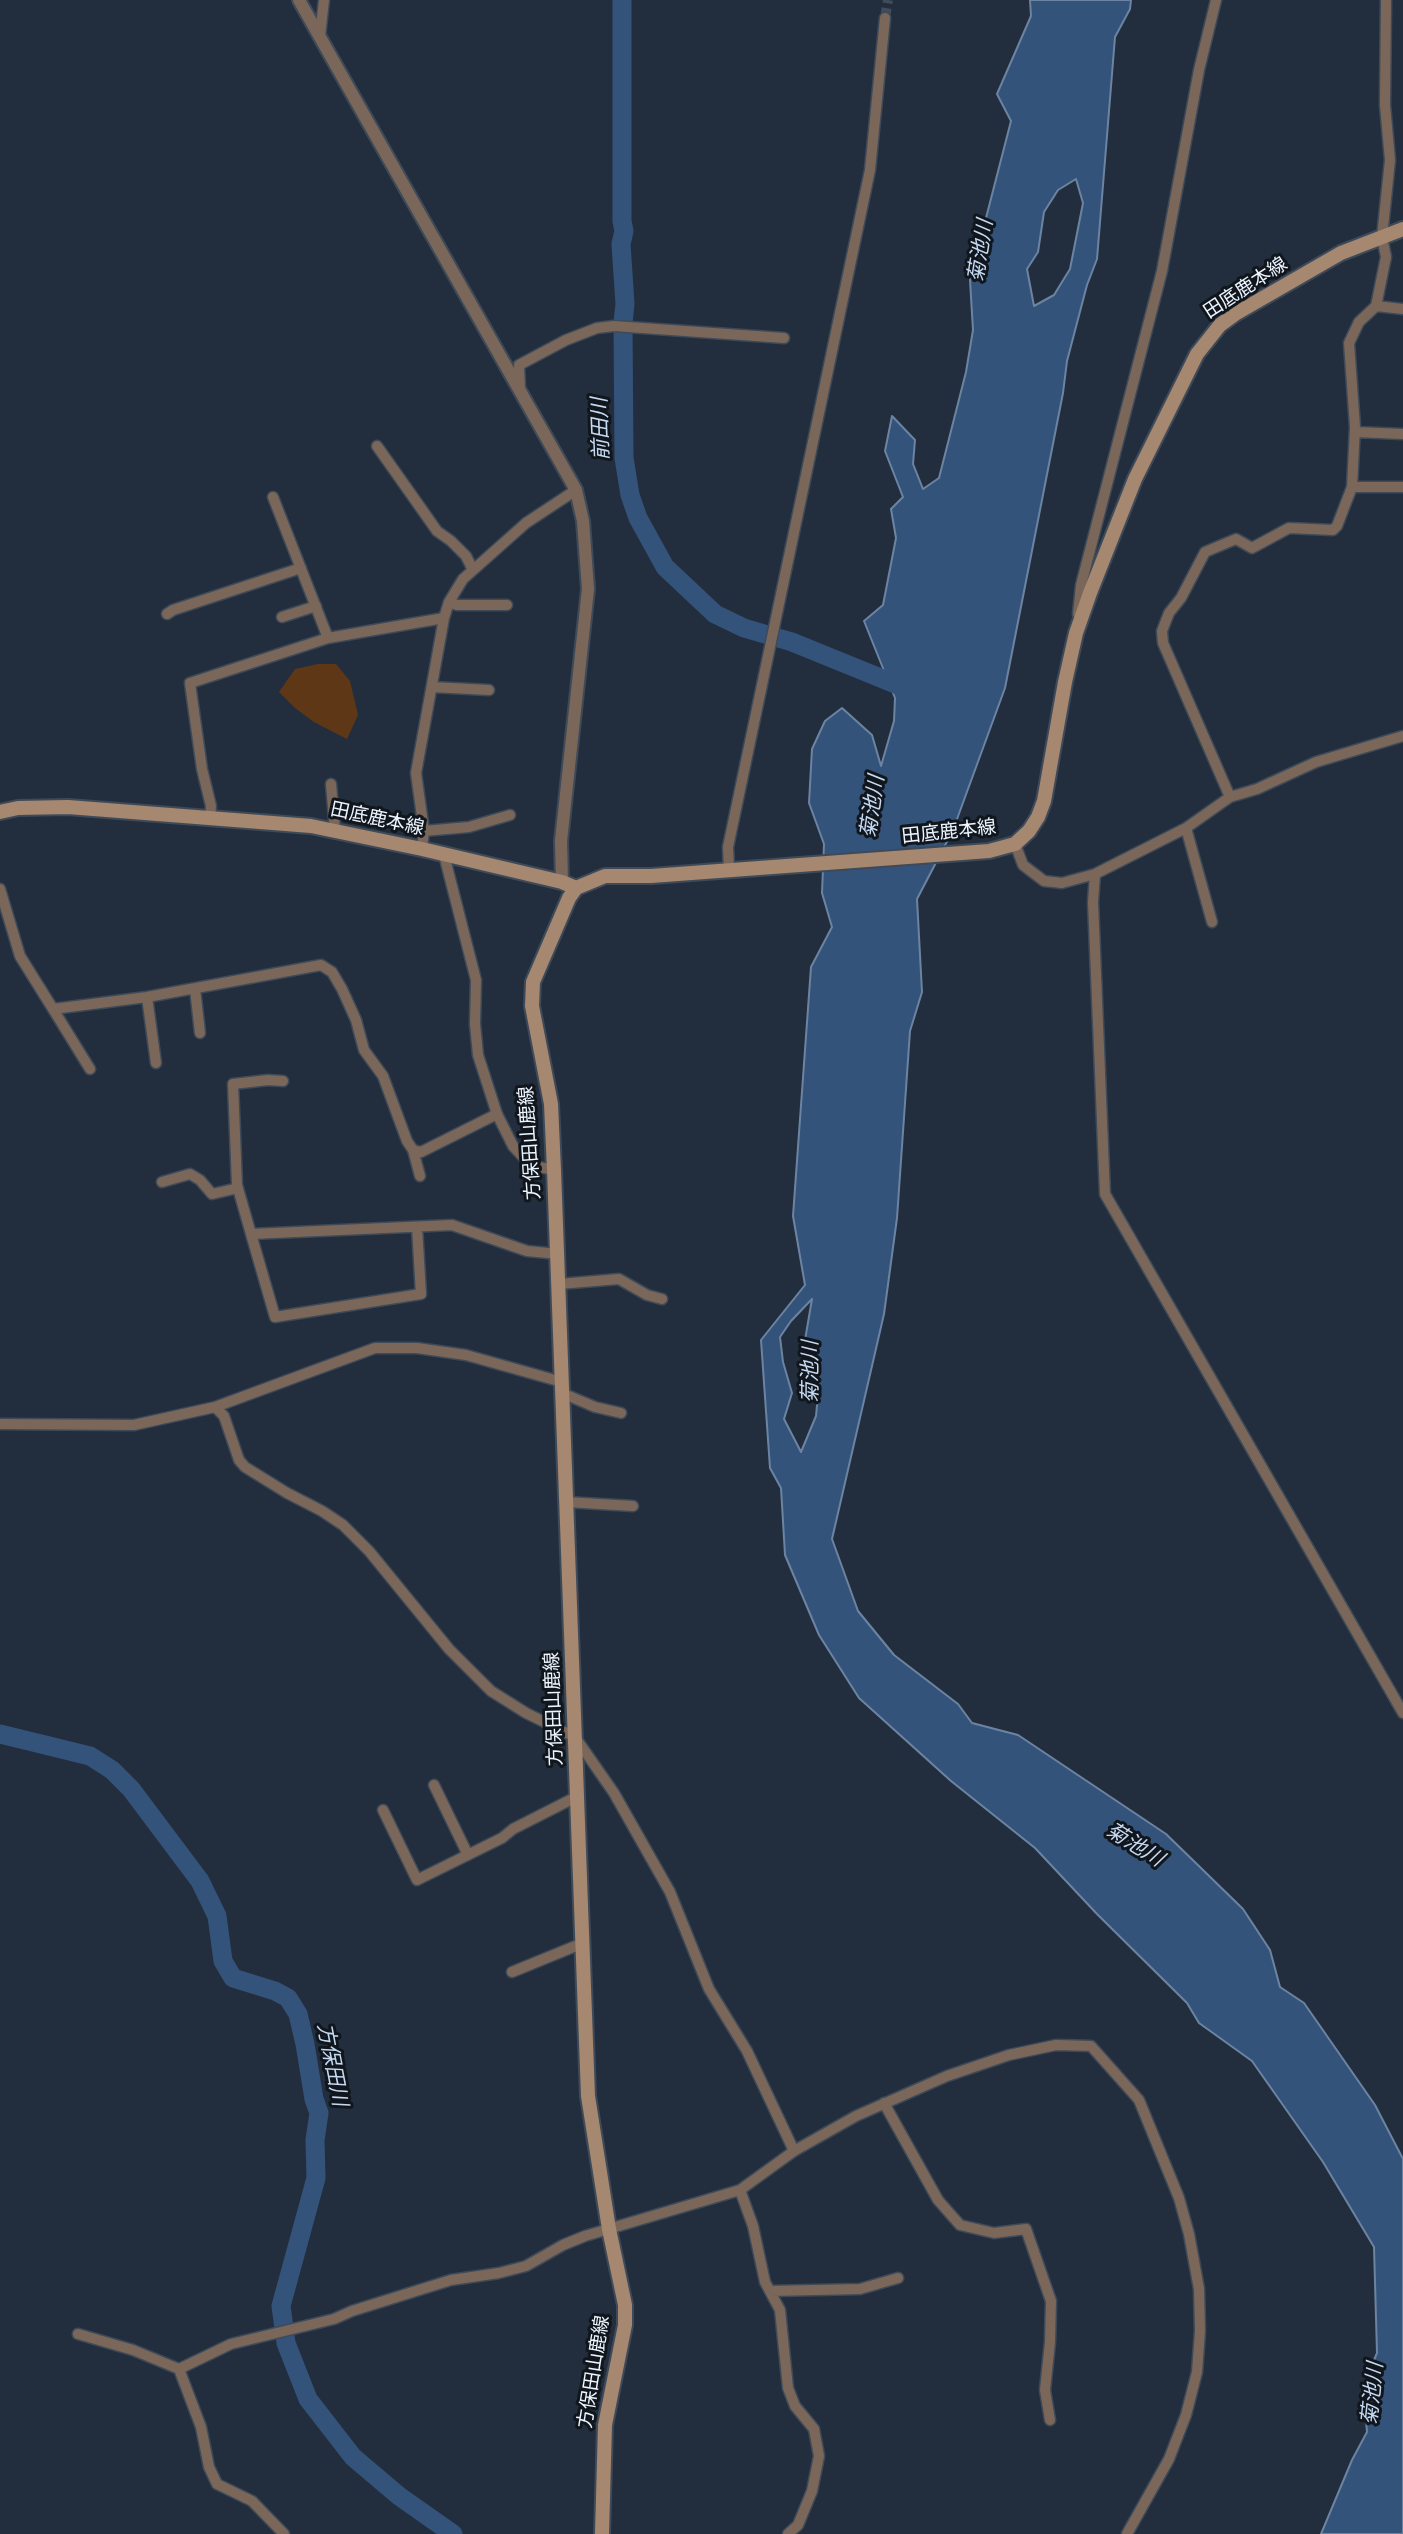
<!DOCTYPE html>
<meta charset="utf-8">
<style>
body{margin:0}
canvas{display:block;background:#222e3d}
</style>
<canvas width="1403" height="2534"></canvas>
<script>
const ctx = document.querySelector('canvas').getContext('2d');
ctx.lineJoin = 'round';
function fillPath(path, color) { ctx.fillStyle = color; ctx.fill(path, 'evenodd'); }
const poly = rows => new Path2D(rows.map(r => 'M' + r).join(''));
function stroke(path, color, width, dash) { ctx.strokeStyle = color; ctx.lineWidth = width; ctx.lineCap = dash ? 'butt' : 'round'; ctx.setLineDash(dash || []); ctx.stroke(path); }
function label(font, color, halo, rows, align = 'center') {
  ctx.font = font + ' Jost,"Noto Sans JP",sans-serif'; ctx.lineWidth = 6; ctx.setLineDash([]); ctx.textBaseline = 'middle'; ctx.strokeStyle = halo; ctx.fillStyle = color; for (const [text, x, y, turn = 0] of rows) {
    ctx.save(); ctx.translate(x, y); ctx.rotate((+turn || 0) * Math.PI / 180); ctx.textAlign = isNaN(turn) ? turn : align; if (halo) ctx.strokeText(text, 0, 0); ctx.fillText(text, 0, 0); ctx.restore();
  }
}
fillPath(poly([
 [318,664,336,664,350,681,358,715,347,739,314,722,295,708,279,692,295,669]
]), '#5e3717');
const water = poly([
 [1030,0,1131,0,1130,9,1115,37,1097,259,1087,285,1067,361,1063,393,1005,688,953,830,917,899,922,992,910,1031,897,1218,884,1314,832,1539,858,1611,894,1655,958,1704,972,1723,1018,1735,1166,1834,1243,1909,1270,1950,1280,1987,1304,2003,1375,2105,1403,2159,1403,2534,1321,2534,1352,2460,1367,2432,1363,2386,1377,2353,1374,2247,1323,2162,1252,2061,1199,2023,1187,2003,1097,1914,1035,1848,951,1781,859,1698,819,1635,785,1555,781,1488,770,1468,761,1340,805,1285,793,1216,811,967,832,927,822,893,824,844,809,803,812,749,825,721,842,708,872,735,881,766,894,721,895,698,864,621,883,605,896,538,891,509,903,497,885,451,892,416,915,440,913,464,923,489,939,478,966,372,973,330,970,280,1011,121,997,94,1031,16,1030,0],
 [1076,179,1083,203,1070,269,1054,295,1034,306,1027,269,1038,252,1044,212,1058,190,1076,179],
 [812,1299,805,1340,819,1384,816,1416,801,1452,784,1419,792,1393,783,1362,780,1337,791,1321,812,1299]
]);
fillPath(water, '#34537a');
stroke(water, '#6c84a2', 2);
stroke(poly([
 [622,0,622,221,624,231,621,244,625,304,623,323,624,458,630,495,638,518,665,567,715,614,744,628,792,642,910,690],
 [0,1734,90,1756,112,1770,131,1789,200,1881,217,1916,223,1961,233,1978,275,1991,288,1998,298,2014,305,2044,314,2099,319,2113,315,2140,316,2178,281,2306,286,2343,308,2399,353,2457,399,2496,453,2534]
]), '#34537a', 19);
stroke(poly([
 [885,18,888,0]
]), '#404c5a', 10, [10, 5]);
const minor = poly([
 [320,36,324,0],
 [1376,306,1403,309],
 [520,389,519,365,566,340,597,328,614,326,784,338],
 [1355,432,1403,434],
 [377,446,437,531,451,541,466,556,473,570],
 [1352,487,1403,487],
 [273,497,328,638],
 [449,602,457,605,507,605],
 [167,614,173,610,301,568],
 [1078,614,1081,585,1162,271,1199,70,1216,0],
 [282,617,316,606],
 [432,687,489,690],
 [331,784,335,830],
 [1230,797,1163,643,1162,631,1169,613,1181,598,1205,552,1236,539,1252,548,1289,528,1333,530,1337,526,1352,487,1355,427,1349,343,1359,322,1376,306,1386,257,1382,237,1390,160,1385,105,1386,0],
 [210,818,211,806,202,769,190,683,328,638,444,618],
 [1186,828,1212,922],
 [424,831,469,827,510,815],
 [1015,844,1023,865,1044,881,1062,883,1095,874,1186,828,1230,797,1257,789,1316,762,1403,736],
 [422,849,424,831,416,773,444,618,449,602,463,579,526,523,576,490],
 [444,855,476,980,475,1024,478,1055,497,1114,513,1146,528,1162,539,1167,554,1170],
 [729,871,728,847,870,170,885,18],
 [1095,874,1093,902,1105,1194,1403,1713],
 [0,889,20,956,53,1009,147,997,321,965,332,972,342,989,356,1020,364,1050,383,1076,407,1141,413,1150,421,1152,497,1114],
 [195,989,200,1033],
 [147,997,156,1063],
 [53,1009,90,1069],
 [283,1081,268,1080,233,1084,237,1185,251,1234,452,1225,527,1251,558,1254],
 [413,1150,420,1176],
 [162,1182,190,1174,200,1180,212,1194,238,1188],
 [251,1234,275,1317,421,1294,417,1227],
 [559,1284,619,1279,647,1295,662,1299],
 [562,1393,595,1407,621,1413],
 [215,1407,375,1348,417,1348,466,1355,562,1382],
 [0,1424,134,1425,215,1407,224,1416,239,1460,245,1467,287,1493,322,1511,343,1525,369,1551,449,1649,491,1691,526,1713,575,1737,614,1793,670,1892,709,1989,747,2051,794,2151],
 [566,1502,633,1506],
 [434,1785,468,1855],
 [383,1810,417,1880,502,1838,513,1829,578,1796],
 [512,1972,583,1943],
 [884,2103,938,2200,960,2225,994,2233,1026,2229,1051,2301,1050,2342,1045,2390,1050,2420],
 [740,2190,753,2226,765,2282,780,2310,788,2388,795,2406,814,2429,819,2456,812,2491,798,2525,788,2534],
 [770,2291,860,2289,898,2278],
 [78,2334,133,2350,179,2369,231,2344,334,2319,352,2311,451,2280,499,2273,526,2266,563,2245,585,2236,740,2190,794,2151,856,2116,947,2076,1009,2055,1056,2045,1091,2046,1139,2100,1179,2198,1189,2234,1199,2289,1200,2331,1197,2372,1186,2415,1169,2459,1127,2534],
 [179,2369,201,2427,209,2467,217,2484,252,2501,284,2534]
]);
const tertiary = poly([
 [299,0,576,490,583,521,588,589,561,841,562,882]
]);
const secondary = poly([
 [0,812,18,808,68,807,311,826,422,849,562,882,576,888],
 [602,2534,605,2425,625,2325,625,2305,609,2229,588,2096,554,1170,551,1104,532,1006,533,982,569,898,576,888,605,876,651,876,989,851,1015,844,1029,831,1038,817,1044,801,1065,682,1076,633,1090,593,1135,479,1197,354,1220,325,1235,314,1341,253,1403,229]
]);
stroke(minor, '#3e4a58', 13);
stroke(tertiary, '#3e4a58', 16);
stroke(secondary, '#3e4a58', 18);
stroke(minor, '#7b6759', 10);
stroke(tertiary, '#7b6759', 12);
stroke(secondary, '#a68770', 14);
label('19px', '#edf5ff', '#11161d', [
 ["田底鹿本線",1246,289,-33],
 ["田底鹿本線",377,820,12],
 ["田底鹿本線",949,833,-6],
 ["方保田山鹿線",531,1143,-94],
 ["方保田山鹿線",555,1709,-92],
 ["方保田山鹿線",595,2372,-81]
]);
label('italic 21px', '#c5d9f3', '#11161d', [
 ["菊池川",982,251,-81],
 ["前田川",602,429,-92],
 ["菊池川",874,807,-82],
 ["菊池川",812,1372,-90],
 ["菊池川",1134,1846,32],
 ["方保田川",331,2065,79],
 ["菊池川",1374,2394,-84]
]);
</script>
